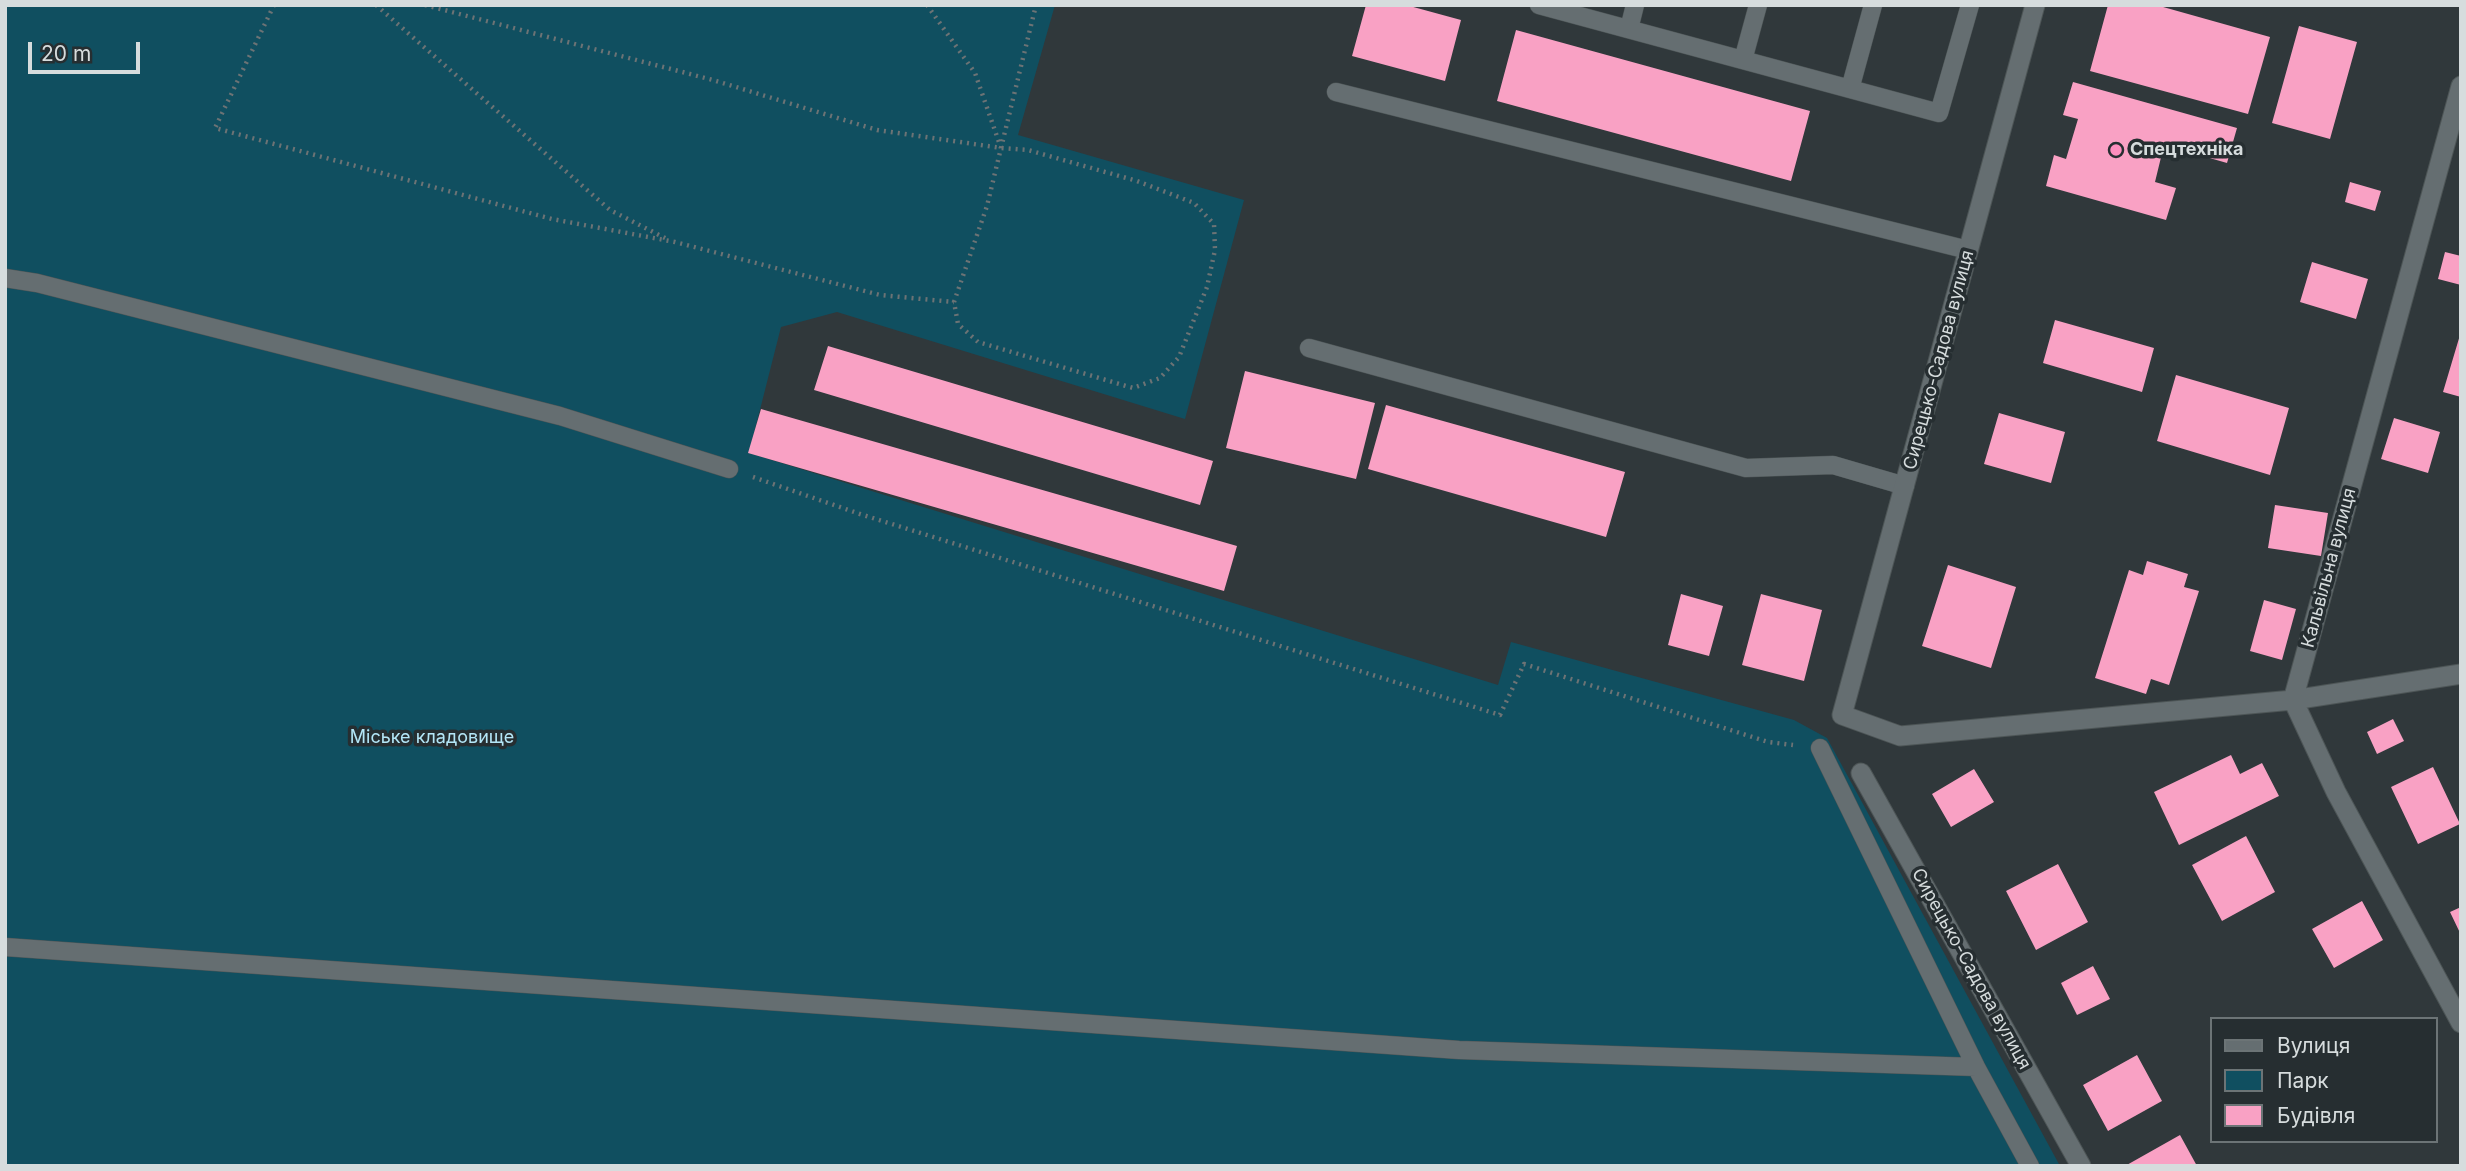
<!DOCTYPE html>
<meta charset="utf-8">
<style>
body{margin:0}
#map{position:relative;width:2466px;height:1171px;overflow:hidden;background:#30383b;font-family:Inter,sans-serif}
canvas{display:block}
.frame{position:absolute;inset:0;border:7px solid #d6dcdd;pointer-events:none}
.legend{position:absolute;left:2210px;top:1017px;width:228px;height:126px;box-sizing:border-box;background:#262e31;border:2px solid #6c7476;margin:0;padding:9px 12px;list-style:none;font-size:21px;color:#d6dcdd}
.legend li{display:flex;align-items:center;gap:14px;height:35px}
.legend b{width:35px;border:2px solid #6c7476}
.scale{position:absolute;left:28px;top:42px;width:112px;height:32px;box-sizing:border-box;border:4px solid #d6dcdd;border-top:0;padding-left:9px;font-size:21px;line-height:24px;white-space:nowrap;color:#d6dcdd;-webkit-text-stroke:5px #262e31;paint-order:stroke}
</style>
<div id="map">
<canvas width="2466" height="1171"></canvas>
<div class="frame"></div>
<ul class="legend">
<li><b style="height:9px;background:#656e71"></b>Вулиця</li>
<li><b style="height:19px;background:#104f60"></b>Парк</li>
<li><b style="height:19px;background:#f9a1c4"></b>Будівля</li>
</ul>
<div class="scale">20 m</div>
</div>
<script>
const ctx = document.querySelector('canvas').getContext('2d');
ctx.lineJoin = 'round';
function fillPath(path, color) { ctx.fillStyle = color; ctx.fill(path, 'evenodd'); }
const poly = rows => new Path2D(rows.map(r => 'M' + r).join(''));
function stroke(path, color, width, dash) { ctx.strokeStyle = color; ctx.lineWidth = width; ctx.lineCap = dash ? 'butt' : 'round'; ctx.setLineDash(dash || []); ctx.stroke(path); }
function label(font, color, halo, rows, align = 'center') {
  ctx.font = font + ' Inter,sans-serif'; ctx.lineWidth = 7; ctx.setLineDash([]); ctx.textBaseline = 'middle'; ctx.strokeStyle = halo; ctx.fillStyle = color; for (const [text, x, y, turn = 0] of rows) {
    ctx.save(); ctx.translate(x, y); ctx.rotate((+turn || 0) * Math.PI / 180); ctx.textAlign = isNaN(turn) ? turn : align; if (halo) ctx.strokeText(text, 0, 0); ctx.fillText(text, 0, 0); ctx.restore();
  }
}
fillPath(poly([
 [5,5,1055,5,1018,135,1244,200,1185,419,837,312,781,327,749,453,1498,685,1511,642,1794,720,1827,738,2060,1166,5,1166]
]), '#104f60');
fillPath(poly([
 [1366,5,1406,5,1461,20,1445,81,1352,56],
 [2108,5,2156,5,2270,37,2248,114,2090,71],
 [2299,26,2357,42,2330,139,2272,123],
 [1516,30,1810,111,1791,181,1497,101],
 [2073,82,2237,128,2227,163,2164,145,2155,182,2176,188,2166,220,2046,186,2054,155,2066,159,2078,119,2063,115],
 [2350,182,2381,191,2375,211,2345,202],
 [2445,252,2461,256,2461,285,2438,279],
 [2312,262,2368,279,2356,319,2300,302],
 [2055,320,2154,348,2142,392,2043,363],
 [2460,335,2461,336,2461,397,2443,392],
 [828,346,1213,461,1200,505,814,390],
 [1245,371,1375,403,1356,479,1226,448],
 [2176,375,2289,408,2270,475,2157,441],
 [1386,405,1625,472,1606,537,1368,469],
 [761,409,1237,546,1224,591,748,453],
 [1999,413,2065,432,2051,483,1984,464],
 [2394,418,2440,432,2428,473,2381,459],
 [2275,505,2328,513,2321,556,2268,548],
 [2147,561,2188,574,2184,587,2199,591,2169,685,2151,679,2146,694,2095,678,2129,570,2143,575],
 [1948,565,2016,587,1991,668,1922,646],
 [1681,594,1723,606,1709,656,1668,645],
 [1761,594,1822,610,1804,681,1742,665],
 [2264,600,2296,609,2282,660,2250,651],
 [2393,719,2404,741,2377,754,2367,732],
 [2231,755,2240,774,2262,763,2279,796,2179,845,2154,792],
 [2433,767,2460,824,2418,844,2391,787],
 [1974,769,1994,802,1951,827,1932,794],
 [2246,836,2275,892,2222,921,2192,865],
 [2058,864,2088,922,2036,950,2006,891],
 [2362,901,2383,940,2334,968,2312,929],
 [2461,907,2461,935,2450,912],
 [2093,966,2110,999,2077,1015,2061,983],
 [2137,1055,2162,1101,2108,1131,2083,1085],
 [2180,1135,2197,1166,2125,1166]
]), '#f9a1c4');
const service = poly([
 [1539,5,1939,113,1970,5],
 [1629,29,1635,5],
 [1743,60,1758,5],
 [1850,89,1873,5],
 [1336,92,1968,250],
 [5,278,37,283,560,416,729,469],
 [1309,348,1746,468,1833,465,1905,486],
 [1820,748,1976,1067,2030,1166],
 [5,947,1459,1050,1976,1067]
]);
const minor = poly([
 [2035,5,1842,715,1900,736,2293,700,2461,674],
 [2461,86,2293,700,2336,792,2461,1023],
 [1861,773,2081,1166]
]);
stroke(service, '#4d5556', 19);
stroke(minor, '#4d5556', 21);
stroke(poly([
 [274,5,215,128,552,219,675,242,880,295,954,302],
 [376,5,610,210,669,240],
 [425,5,713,80,877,130,1001,148,1028,150,1137,181,1194,203,1214,224,1215,250,1207,287,1179,357,1160,378,1133,388,978,342,958,324,954,302,987,206,1001,148,1036,5],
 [927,5,975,73,1001,148],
 [753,477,860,514,1500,715,1524,664,1768,742,1793,745]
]), '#6c7375', 4.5, [2, 5]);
stroke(service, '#656e71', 18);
stroke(minor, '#656e71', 19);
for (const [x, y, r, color] of [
 [2116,150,7,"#fe8ebe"]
]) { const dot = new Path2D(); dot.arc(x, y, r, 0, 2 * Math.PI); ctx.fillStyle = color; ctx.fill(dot); stroke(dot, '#262e31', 2.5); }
label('bold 18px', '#d6dcdd', '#262e31', [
 ["Спецтехніка",2130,150]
], 'left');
label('18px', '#d6dcdd', '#262e31', [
 ["Сирецько-Садова вулиця",1939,360,-75],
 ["Кальвільна вулиця",2329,568,-75],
 ["Сирецько-Садова вулиця",1971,969,61]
]);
label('18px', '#b3e6f7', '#262e31', [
 ["Міське кладовище",432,738]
]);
</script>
